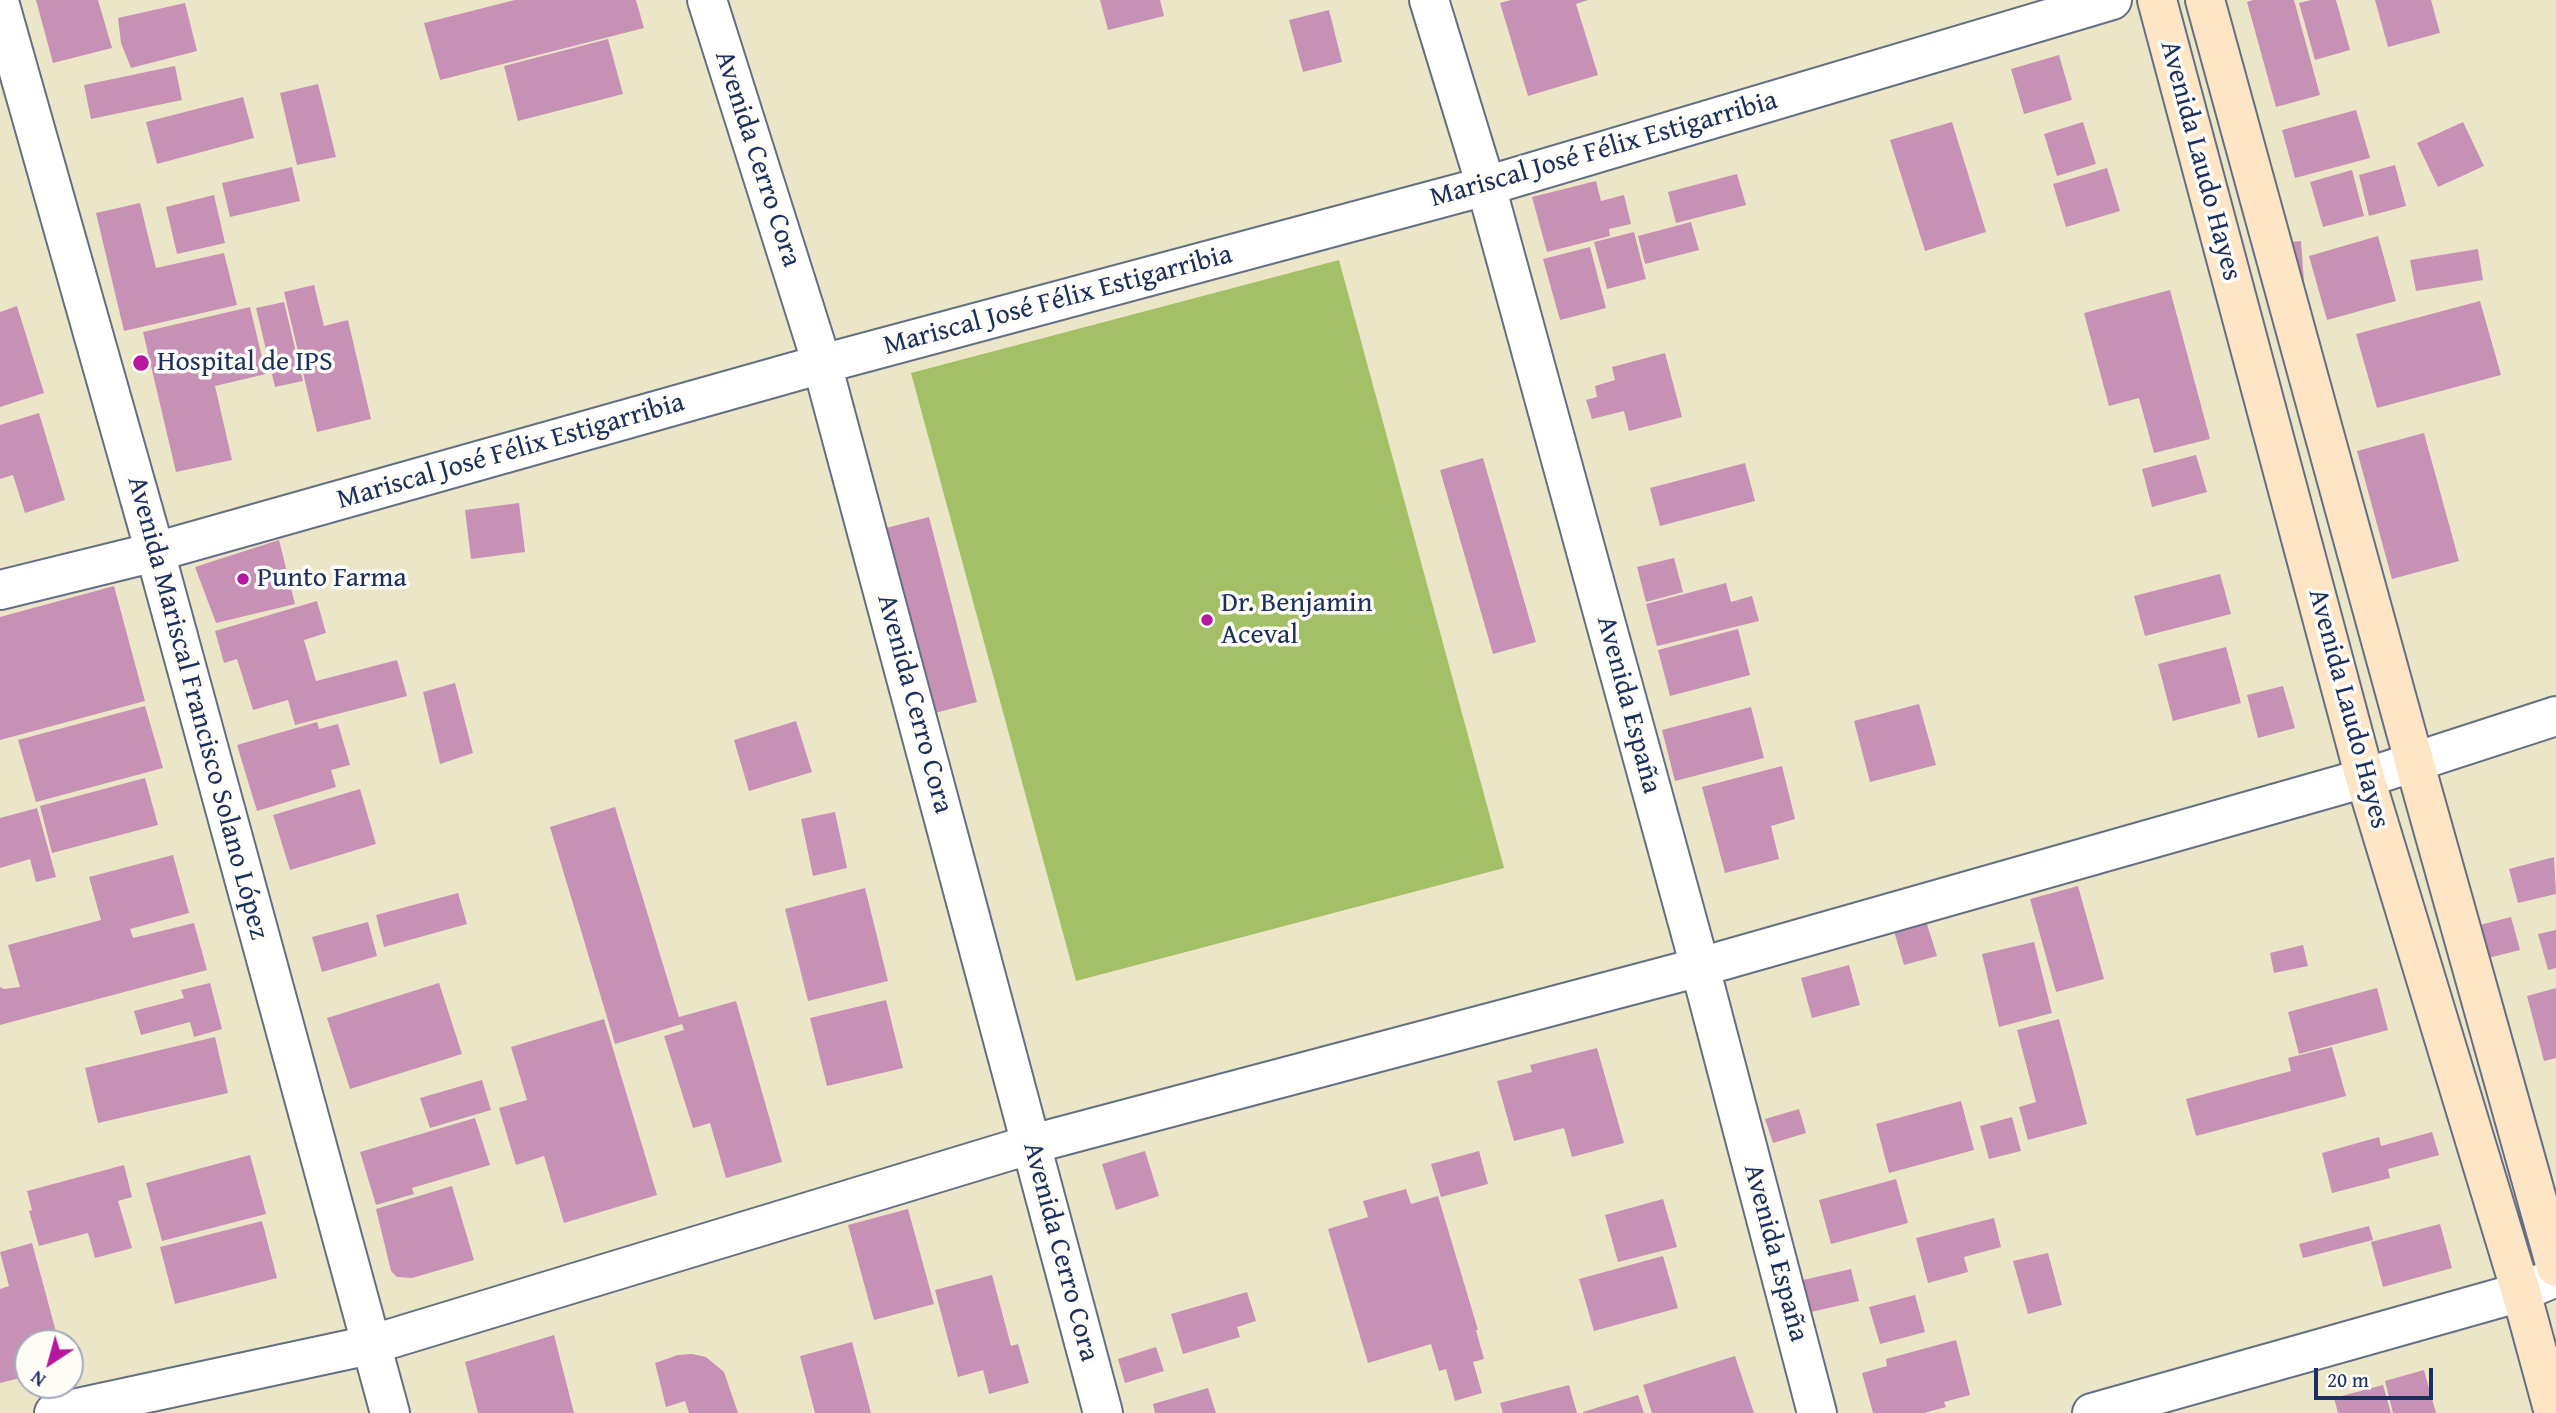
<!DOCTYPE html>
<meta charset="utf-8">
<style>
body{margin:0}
#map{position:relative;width:2556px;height:1413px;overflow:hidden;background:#ece6c9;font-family:"Gentium Book Plus",serif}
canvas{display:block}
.north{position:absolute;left:14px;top:1329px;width:70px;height:70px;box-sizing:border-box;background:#fdfcf7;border:2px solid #a3aaba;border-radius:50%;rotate:216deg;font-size:19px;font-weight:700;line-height:28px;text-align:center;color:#1b2f5e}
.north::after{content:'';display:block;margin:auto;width:24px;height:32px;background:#b5179e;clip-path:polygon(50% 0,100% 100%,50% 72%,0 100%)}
.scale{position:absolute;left:2314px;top:1368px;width:119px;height:32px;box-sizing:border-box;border:4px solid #1b2f5e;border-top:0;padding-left:9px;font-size:21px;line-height:24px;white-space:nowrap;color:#1b2f5e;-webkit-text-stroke:5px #fdfcf7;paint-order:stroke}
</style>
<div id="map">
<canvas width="2556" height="1413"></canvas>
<div class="north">N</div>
<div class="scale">20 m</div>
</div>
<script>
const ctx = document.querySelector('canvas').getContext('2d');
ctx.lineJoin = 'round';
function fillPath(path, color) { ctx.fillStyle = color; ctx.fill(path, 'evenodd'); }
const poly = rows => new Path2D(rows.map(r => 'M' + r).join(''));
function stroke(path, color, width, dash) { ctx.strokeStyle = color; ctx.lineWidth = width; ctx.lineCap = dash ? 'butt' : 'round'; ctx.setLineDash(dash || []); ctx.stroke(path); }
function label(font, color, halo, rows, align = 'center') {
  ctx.font = font + ' "Gentium Book Plus",serif'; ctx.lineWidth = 7; ctx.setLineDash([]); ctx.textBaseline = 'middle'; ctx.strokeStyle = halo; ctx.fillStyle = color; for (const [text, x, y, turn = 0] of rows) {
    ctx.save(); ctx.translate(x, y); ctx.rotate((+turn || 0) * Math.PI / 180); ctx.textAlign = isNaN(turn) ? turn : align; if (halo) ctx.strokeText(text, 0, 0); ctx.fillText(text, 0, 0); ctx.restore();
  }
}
fillPath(poly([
 [1339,260,1504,868,1076,981,911,373]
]), '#a3c067');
fillPath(poly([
 [36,0,98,0,112,48,53,63],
 [515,0,636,0,644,28,440,80,424,23],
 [1100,0,1160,0,1164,16,1108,30],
 [1511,0,1588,0,1576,4,1598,75,1528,96,1500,3],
 [2253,0,2294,0,2320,95,2276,107,2247,2],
 [2311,0,2336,0,2350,50,2315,60,2299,3],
 [2375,0,2431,0,2440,33,2388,47],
 [185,3,197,51,131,68,121,43,118,18],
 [1329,10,1342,62,1303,72,1289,20],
 [608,39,623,94,518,121,504,66],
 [2059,55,2072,100,2024,114,2011,69],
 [175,66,182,100,91,119,84,85],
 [318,84,336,157,297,165,280,93],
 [243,97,254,138,157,164,146,122],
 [2356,110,2370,158,2295,178,2282,130],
 [1952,122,1986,232,1925,251,1890,140],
 [2083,122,2096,164,2057,176,2044,134],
 [2463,122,2484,166,2438,187,2417,143],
 [2395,165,2406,206,2369,216,2359,175],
 [292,167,300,201,230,217,222,183],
 [2107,168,2120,211,2066,227,2053,184],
 [2352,170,2364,216,2323,227,2310,182],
 [1737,174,1746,205,1676,223,1668,192],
 [1596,181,1601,201,1624,195,1631,224,1609,229,1610,236,1547,252,1532,197],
 [214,195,225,243,177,254,166,207],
 [140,203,156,268,224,253,237,305,124,331,96,213],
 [1691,222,1699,250,1645,264,1638,236],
 [1634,232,1646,279,1607,289,1594,242],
 [2378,236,2396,301,2327,320,2309,256],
 [2301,241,2304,283,2292,284,2289,242],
 [1590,247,1606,308,1560,320,1543,259],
 [2478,249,2483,280,2416,291,2410,260],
 [314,285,324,326,348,320,371,419,317,432,284,292],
 [2170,290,2210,439,2154,453,2139,398,2109,406,2084,313],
 [2480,301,2501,375,2377,408,2356,334],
 [284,302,303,381,275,387,256,308],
 [17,306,44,393,0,407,0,312],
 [250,307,266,374,215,386,232,460,176,472,143,332],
 [1665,353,1682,417,1629,431,1624,411,1592,419,1586,400,1597,397,1595,386,1615,380,1612,367],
 [39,413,65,500,25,513,13,475,0,479,0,425],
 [2424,433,2459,561,2392,579,2357,451],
 [2196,455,2207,492,2152,507,2142,469],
 [1483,458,1536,642,1493,654,1440,470],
 [1745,463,1755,501,1660,526,1650,488],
 [519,503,525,552,471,559,465,510],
 [929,517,977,702,935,713,886,528],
 [279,540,295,604,216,623,195,567],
 [1674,558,1683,592,1646,602,1637,567],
 [2220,574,2231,614,2145,636,2134,596],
 [1726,583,1731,602,1752,596,1759,621,1657,646,1646,604],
 [114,586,145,701,0,740,0,617],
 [317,601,326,633,304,640,316,681,397,660,407,696,295,725,288,700,253,710,237,659,224,663,215,631],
 [1738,629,1750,675,1670,696,1658,650],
 [2226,647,2241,703,2173,721,2158,664],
 [455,683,473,753,440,764,423,692],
 [2283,686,2295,728,2258,738,2247,695],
 [1919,704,1936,765,1870,782,1854,721],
 [145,706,163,768,36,802,18,740],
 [1751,707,1764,758,1675,781,1662,730],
 [796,721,812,772,749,791,734,740],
 [317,722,319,729,338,724,350,765,331,770,336,787,257,811,237,745],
 [1782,766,1795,819,1771,826,1779,859,1725,873,1702,787],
 [145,778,158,825,52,853,40,806],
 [360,789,376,844,290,870,273,815],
 [615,807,679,1017,736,1001,782,1162,726,1178,710,1123,693,1128,664,1036,684,1030,682,1024,615,1044,550,827],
 [37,808,56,877,36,882,30,859,0,868,0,818],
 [835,812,847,868,813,876,801,819],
 [173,855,189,913,130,929,133,938,194,923,207,970,0,1025,0,987,4,989,20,987,8,945,101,920,89,877],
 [2554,857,2556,894,2518,903,2509,869],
 [2078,886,2104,979,2056,992,2030,899],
 [865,888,888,981,808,1001,785,909],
 [458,893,467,924,384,947,376,915],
 [2511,917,2520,950,2484,959,2476,926],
 [1926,921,1937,956,1904,965,1894,931],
 [368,922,377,956,322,972,312,937],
 [2556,930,2556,968,2548,970,2538,934],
 [2034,942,2052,1013,1999,1027,1982,954],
 [2303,945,2308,966,2274,973,2270,953],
 [1849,965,1860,1005,1812,1018,1801,978],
 [210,983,222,1029,194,1037,190,1022,141,1035,134,1011,184,998,181,990],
 [439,983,462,1054,350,1089,327,1018],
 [2377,988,2388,1030,2299,1054,2288,1012],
 [2556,988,2556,1058,2544,1061,2527,996],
 [886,1000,903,1068,827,1086,810,1018],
 [604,1019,657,1195,564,1223,544,1156,516,1165,499,1108,527,1100,511,1047],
 [2059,1019,2087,1124,2028,1140,2019,1107,2036,1102,2017,1030],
 [215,1037,228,1093,98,1123,85,1068],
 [2332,1047,2346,1096,2196,1136,2186,1099,2291,1071,2288,1058],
 [1597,1048,1624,1143,1572,1157,1564,1128,1514,1141,1497,1081,1532,1072,1530,1065],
 [482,1080,491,1110,430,1128,420,1098],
 [1961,1101,1974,1150,1889,1173,1876,1124],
 [1799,1109,1806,1133,1773,1143,1765,1119],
 [2012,1117,2021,1151,1989,1159,1980,1126],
 [475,1118,490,1165,412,1188,414,1194,376,1205,360,1152],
 [2432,1132,2439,1155,2388,1169,2390,1178,2332,1193,2322,1153,2379,1137,2381,1146],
 [1145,1151,1159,1196,1116,1210,1102,1164],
 [1479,1151,1488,1184,1441,1197,1431,1164],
 [250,1155,266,1214,162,1241,146,1183],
 [124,1165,132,1197,118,1201,132,1248,95,1258,88,1233,39,1246,29,1211,32,1210,27,1191],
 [1896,1179,1908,1223,1831,1244,1819,1200],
 [452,1186,474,1260,412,1278,397,1277,391,1271,376,1209],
 [1406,1189,1411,1204,1438,1196,1478,1330,1476,1330,1484,1359,1473,1362,1482,1393,1455,1401,1446,1369,1439,1371,1431,1344,1368,1363,1328,1229,1368,1217,1363,1201],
 [1663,1199,1677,1247,1618,1262,1605,1215],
 [908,1209,934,1304,874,1320,848,1225],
 [1994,1218,2001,1247,1964,1257,1968,1272,1928,1283,1916,1238],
 [262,1221,277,1278,175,1304,160,1247],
 [2440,1224,2452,1268,2383,1287,2371,1242],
 [2369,1226,2373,1240,2303,1258,2299,1244],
 [32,1243,59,1343,28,1343,28,1376,0,1383,0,1289,9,1286,0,1252],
 [2048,1253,2062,1305,2028,1314,2013,1261],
 [1663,1256,1678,1308,1594,1331,1579,1279],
 [1851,1269,1859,1301,1811,1312,1803,1280],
 [992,1275,1011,1346,1018,1344,1029,1383,989,1394,983,1370,958,1377,935,1290],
 [1247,1292,1256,1321,1237,1327,1240,1337,1183,1354,1171,1314],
 [1915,1295,1925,1332,1880,1344,1869,1307],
 [554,1335,574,1413,478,1413,465,1362],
 [1956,1340,1970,1395,1944,1402,1946,1407,1924,1413,1873,1413,1862,1373,1887,1366,1886,1359],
 [852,1342,871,1413,815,1413,800,1356],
 [1156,1347,1164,1371,1125,1383,1118,1359],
 [692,1354,706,1357,724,1372,738,1413,689,1413,685,1401,666,1407,655,1363,678,1355],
 [1735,1356,1754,1413,1652,1413,1643,1385],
 [2424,1370,2436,1413,2393,1413,2385,1381],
 [1569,1385,1577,1413,1503,1413,1500,1403],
 [2383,1385,2391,1413,2338,1413,2334,1398],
 [1208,1388,1216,1413,1155,1413,1153,1404],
 [1638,1395,1644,1413,1583,1413,1583,1412]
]), '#c791b6');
const street = poly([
 [707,0,822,364,1103,1413],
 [1429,0,1486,186,1700,967,1817,1413],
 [0,5,155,552,390,1413],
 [0,590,155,552,822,364,1486,186,2112,0],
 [54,1413,370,1345,1032,1144,1700,967,2365,778,2556,716],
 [2092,1413,2521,1292,2556,1277]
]);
const secondary = poly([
 [2157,0,2365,778,2521,1292,2554,1413],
 [2205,0,2414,761,2556,1267]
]);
stroke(street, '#646f83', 42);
stroke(secondary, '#646f83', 42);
stroke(street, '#fff', 38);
stroke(secondary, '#fee5c5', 38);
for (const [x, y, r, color] of [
 [141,363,9,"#b5179e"],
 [243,579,7,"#b5179e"],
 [1207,620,7,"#b5179e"]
]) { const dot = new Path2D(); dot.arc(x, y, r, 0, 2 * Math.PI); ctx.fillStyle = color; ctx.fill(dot); stroke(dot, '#fdfcf7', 2.5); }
label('28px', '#1b2f5e', '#fdfcf7', [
 ["Mariscal José Félix Estigarribia",1604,150,-16],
 ["Avenida Cerro Cora",757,159,72],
 ["Avenida Laudo Hayes",2200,161,75],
 ["Mariscal José Félix Estigarribia",1058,301,-15],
 ["Mariscal José Félix Estigarribia",511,452,-16],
 ["Avenida Cerro Cora",914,704,75],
 ["Avenida España",1628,705,75],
 ["Avenida Mariscal Francisco Solano López",197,708,75],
 ["Avenida Laudo Hayes",2348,709,75],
 ["Avenida Cerro Cora",1060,1252,75],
 ["Avenida España",1775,1253,75]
]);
label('28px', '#1b2f5e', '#fdfcf7', [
 ["Hospital de IPS",157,363],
 ["Punto Farma",257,579],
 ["Dr. Benjamin",1221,604],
 ["Aceval",1221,636]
], 'left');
</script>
